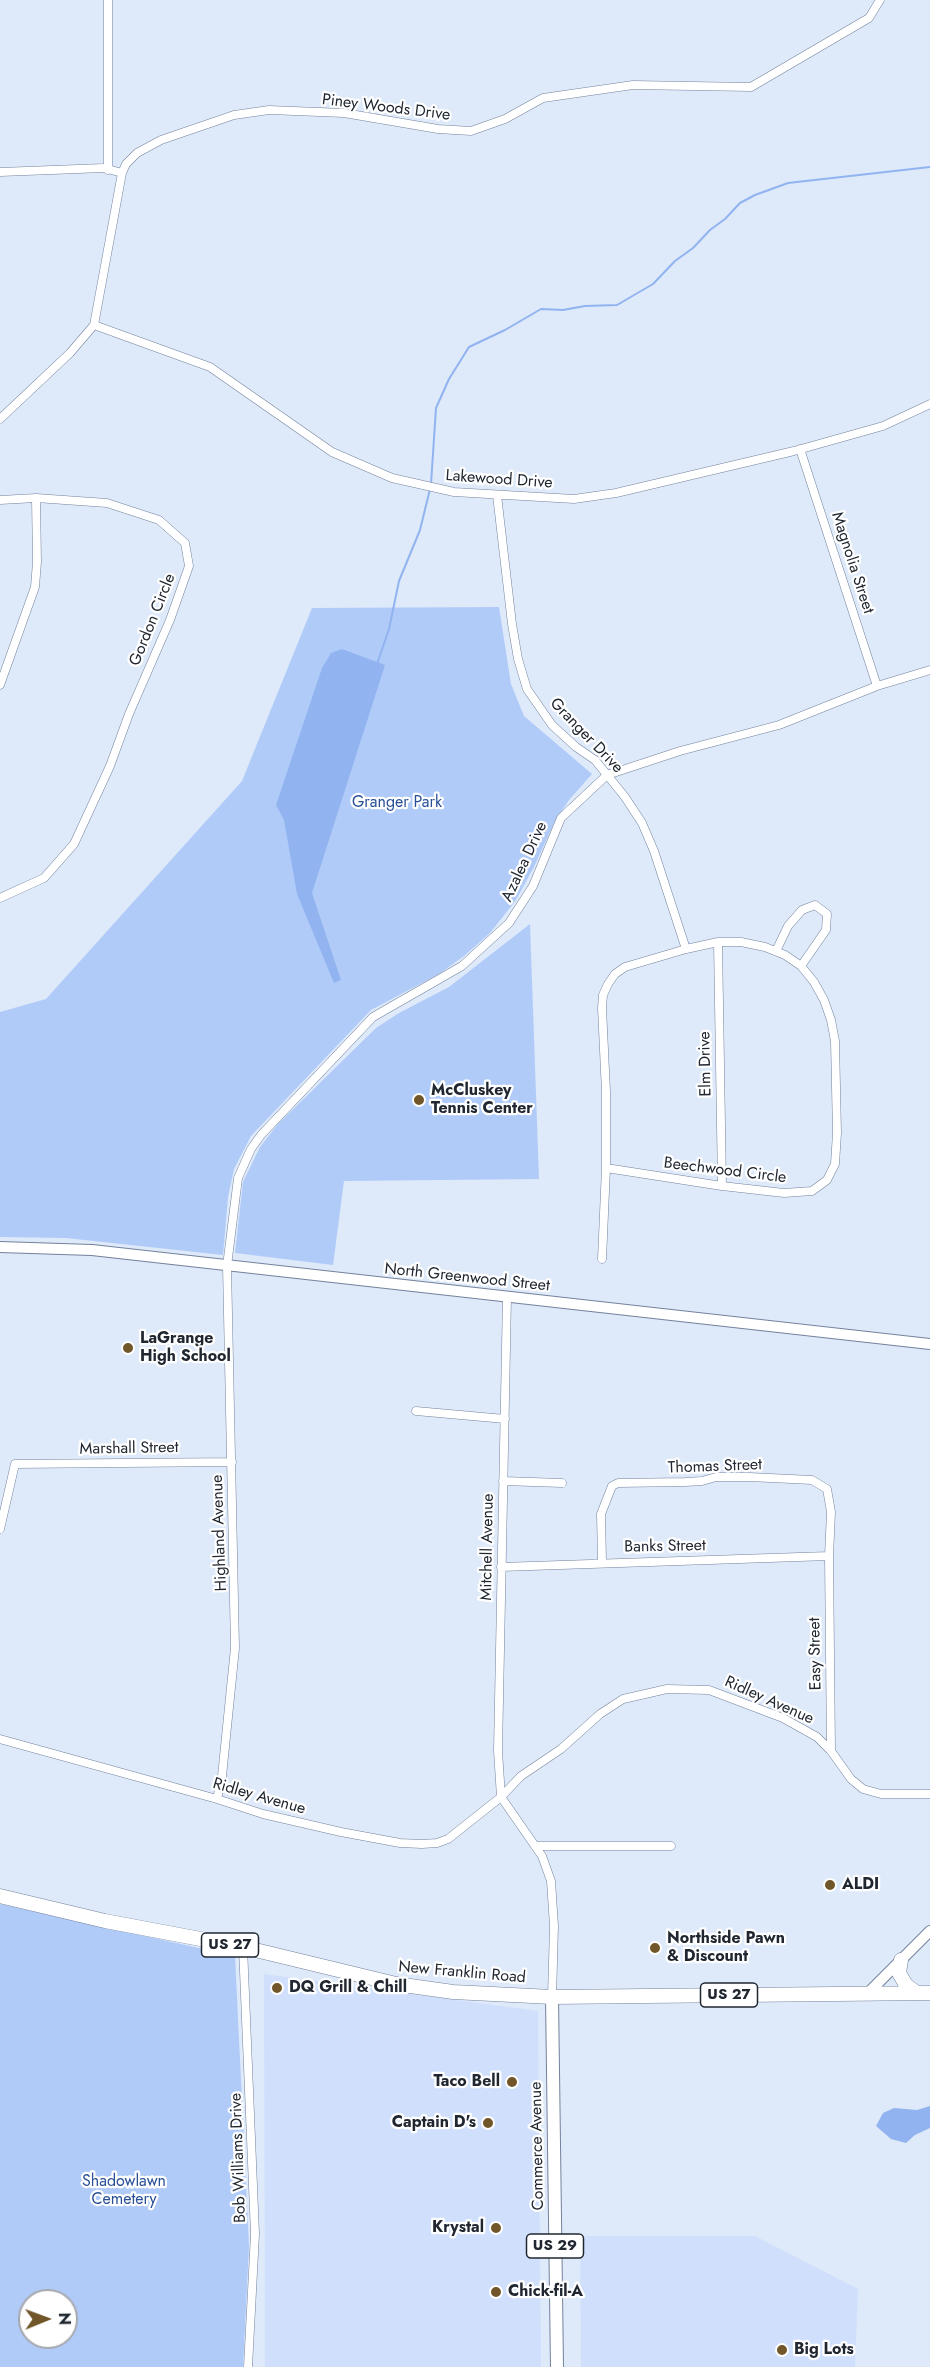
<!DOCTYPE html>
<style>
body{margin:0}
#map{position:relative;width:930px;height:2367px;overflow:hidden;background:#dee9fa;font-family:Jost,sans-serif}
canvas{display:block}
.north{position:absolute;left:18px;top:2289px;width:60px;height:60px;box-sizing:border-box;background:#fff;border:2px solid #a6a9ad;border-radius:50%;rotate:89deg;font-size:16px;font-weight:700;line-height:24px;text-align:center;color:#202731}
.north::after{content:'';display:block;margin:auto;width:21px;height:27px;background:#705628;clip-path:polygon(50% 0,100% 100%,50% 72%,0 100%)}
</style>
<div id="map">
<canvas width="930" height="2367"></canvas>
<div class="north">N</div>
</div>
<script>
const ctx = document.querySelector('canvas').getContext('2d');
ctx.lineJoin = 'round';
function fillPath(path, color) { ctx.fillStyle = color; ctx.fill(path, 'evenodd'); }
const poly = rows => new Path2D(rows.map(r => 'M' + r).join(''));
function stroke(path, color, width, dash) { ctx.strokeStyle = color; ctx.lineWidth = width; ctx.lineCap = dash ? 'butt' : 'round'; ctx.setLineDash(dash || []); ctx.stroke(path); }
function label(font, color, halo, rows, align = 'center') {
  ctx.font = font + ' Jost,sans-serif'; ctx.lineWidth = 4.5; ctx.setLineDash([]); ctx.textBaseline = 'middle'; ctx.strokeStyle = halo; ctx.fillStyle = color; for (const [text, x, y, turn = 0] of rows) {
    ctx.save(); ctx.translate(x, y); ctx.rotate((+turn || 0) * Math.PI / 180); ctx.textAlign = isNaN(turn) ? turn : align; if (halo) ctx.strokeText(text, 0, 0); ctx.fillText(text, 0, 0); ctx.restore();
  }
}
fillPath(poly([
 [264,1974,538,2011,541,2367,265,2367],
 [580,2236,755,2236,858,2289,855,2367,581,2367]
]), '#d0e0fc');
fillPath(poly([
 [499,607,511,684,524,716,592,774,569,800,555,821,534,867,516,900,490,933,464,956,439,974,371,1010,251,1136,234,1169,228,1197,223,1255,66,1238,0,1237,0,1012,46,999,242,781,312,608],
 [530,924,539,1179,344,1181,333,1265,235,1253,243,1182,260,1147,278,1124,376,1028,399,1013,449,987],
 [0,1904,235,1956,249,2246,243,2367,0,2367],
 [30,2301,66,2301,66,2337,30,2337]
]), '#b1cbf9');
fillPath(poly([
 [342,649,385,665,312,893,341,980,334,983,297,894,284,820,276,805,322,668,331,653],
 [930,2106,930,2128,915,2135,906,2143,891,2139,876,2126,883,2113,894,2108,917,2110]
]), '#91b4f0');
stroke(poly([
 [431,484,436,408,449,379,469,347,505,330,541,309,563,310,585,306,617,305,653,284,675,261,693,248,710,230,725,219,740,203,755,195,788,183,930,167],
 [377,664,389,629,399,581,420,530,430,489]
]), '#91b4f0', 2);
const street = poly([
 [108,170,108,0],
 [0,172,104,168,122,173],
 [94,325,210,367,332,452,392,478,454,492,574,499,616,493,794,451,883,426,930,404],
 [0,419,70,353,94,325,122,173,126,164,137,153,161,140,234,115,269,110,344,113,438,129,471,131,505,119,543,98,633,85,751,87,869,18,880,0],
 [800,449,877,686],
 [497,495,512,624,518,659,527,689,552,725,576,747,595,760,625,797,642,823,654,851,686,949],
 [0,500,36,498,107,503,159,520,185,543,189,566,170,620,129,714,110,766,74,844,44,878,0,898],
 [0,685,35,587,37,562,36,498],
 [718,942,722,1186],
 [776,951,788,926,802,910,815,905,827,914,826,930,801,966],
 [602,1259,606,1168,606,1092,602,1008,603,995,608,984,615,974,625,967,686,949,718,942,741,942,765,947,785,955,801,966,814,982,824,1000,831,1020,835,1041,837,1133,835,1164,827,1180,812,1191,784,1193,722,1186,606,1168],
 [507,1297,498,1751,501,1797,542,1856,551,1881,554,1926,552,1997],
 [416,1411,505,1419],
 [503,1481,562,1483],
 [0,1529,15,1464,232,1462],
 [602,1562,601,1514,612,1486,618,1483,685,1482,702,1481,716,1477,749,1477,812,1480,827,1489,831,1512,829,1556,831,1751],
 [501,1567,829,1556],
 [0,1739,217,1799,263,1814,341,1832,400,1843,422,1844,437,1843,448,1839,501,1797,521,1776,561,1749,600,1714,623,1699,667,1689,709,1690,783,1718,817,1737,831,1751,851,1779,863,1789,881,1794,930,1794],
 [217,1799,222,1776,235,1648,227,1266,238,1178,251,1149,261,1135,373,1017,462,966,509,923,533,886,561,818,607,775,680,751,779,725,877,686,930,670],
 [535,1846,671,1846],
 [243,1947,255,2234,248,2367]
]);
const secondary = poly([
 [0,1247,92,1250,930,1344],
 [867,1994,930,1931]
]);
const primary = poly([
 [552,1997,557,2367]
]);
const highway = poly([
 [0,1896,105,1921,243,1947,396,1984,453,1992,552,1997,930,1993],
 [901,1960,899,1973,906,1985,917,1993]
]);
stroke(street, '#73829c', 9);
stroke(secondary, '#73829c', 12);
stroke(primary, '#73829c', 14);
stroke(highway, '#73829c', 15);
stroke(street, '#fff', 8);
stroke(secondary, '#fff', 10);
stroke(primary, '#fff', 12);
stroke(highway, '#fff', 14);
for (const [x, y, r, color] of [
 [419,1100,6,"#705628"],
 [128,1348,6,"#705628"],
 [830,1885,6,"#705628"],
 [655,1948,6,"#705628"],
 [277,1988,6,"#705628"],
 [512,2082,6,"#705628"],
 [488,2123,6,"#705628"],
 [496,2228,6,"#705628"],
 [496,2292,6,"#705628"],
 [782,2350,6,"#705628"]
]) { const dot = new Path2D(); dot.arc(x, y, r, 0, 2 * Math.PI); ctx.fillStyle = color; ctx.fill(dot); stroke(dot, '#fff', 2); }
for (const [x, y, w] of [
 [230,1945,57],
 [729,1995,57],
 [555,2246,57]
]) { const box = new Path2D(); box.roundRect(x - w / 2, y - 12, w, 24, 4.5); ctx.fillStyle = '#fff'; ctx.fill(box); stroke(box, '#202731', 1.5); }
label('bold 15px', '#202731', null, [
 ["US 27",230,1945],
 ["US 27",729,1995],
 ["US 29",555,2246]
]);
label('16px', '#202731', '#fff', [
 ["Piney Woods Drive",386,108,7],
 ["Lakewood Drive",499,480,4],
 ["Magnolia Street",852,563,72],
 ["Gordon Circle",153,620,-68],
 ["Granger Drive",586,736,46],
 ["Azalea Drive",525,862,-65],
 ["Elm Drive",706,1064,-91],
 ["Beechwood Circle",725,1171,7],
 ["North Greenwood Street",467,1278,6],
 ["Marshall Street",129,1449,-1],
 ["Thomas Street",715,1467,-2],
 ["Highland Avenue",220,1533,-92],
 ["Mitchell Avenue",488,1547,-89],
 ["Banks Street",665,1547,-1],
 ["Easy Street",816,1654,-91],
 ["Ridley Avenue",769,1701,24],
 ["Ridley Avenue",259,1797,16],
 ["New Franklin Road",462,1973,5],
 ["Commerce Avenue",538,2146,-91],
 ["Bob Williams Drive",239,2158,-92]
]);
label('16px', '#285097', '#fff', [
 ["Granger Park",397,803],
 ["Shadowlawn",124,2182],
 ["Cemetery",124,2200]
]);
label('bold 16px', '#202731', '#fff', [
 ["McCluskey",431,1091],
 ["Tennis Center",431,1109],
 ["LaGrange",140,1339],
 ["High School",140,1357],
 ["ALDI",842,1885],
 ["Northside Pawn",667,1939],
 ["& Discount",667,1957],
 ["DQ Grill & Chill",289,1988],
 ["Taco Bell",500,2082,"right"],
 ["Captain D's",476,2123,"right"],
 ["Krystal",484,2228,"right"],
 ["Chick-fil-A",508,2292],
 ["Big Lots",794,2350]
], 'left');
</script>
